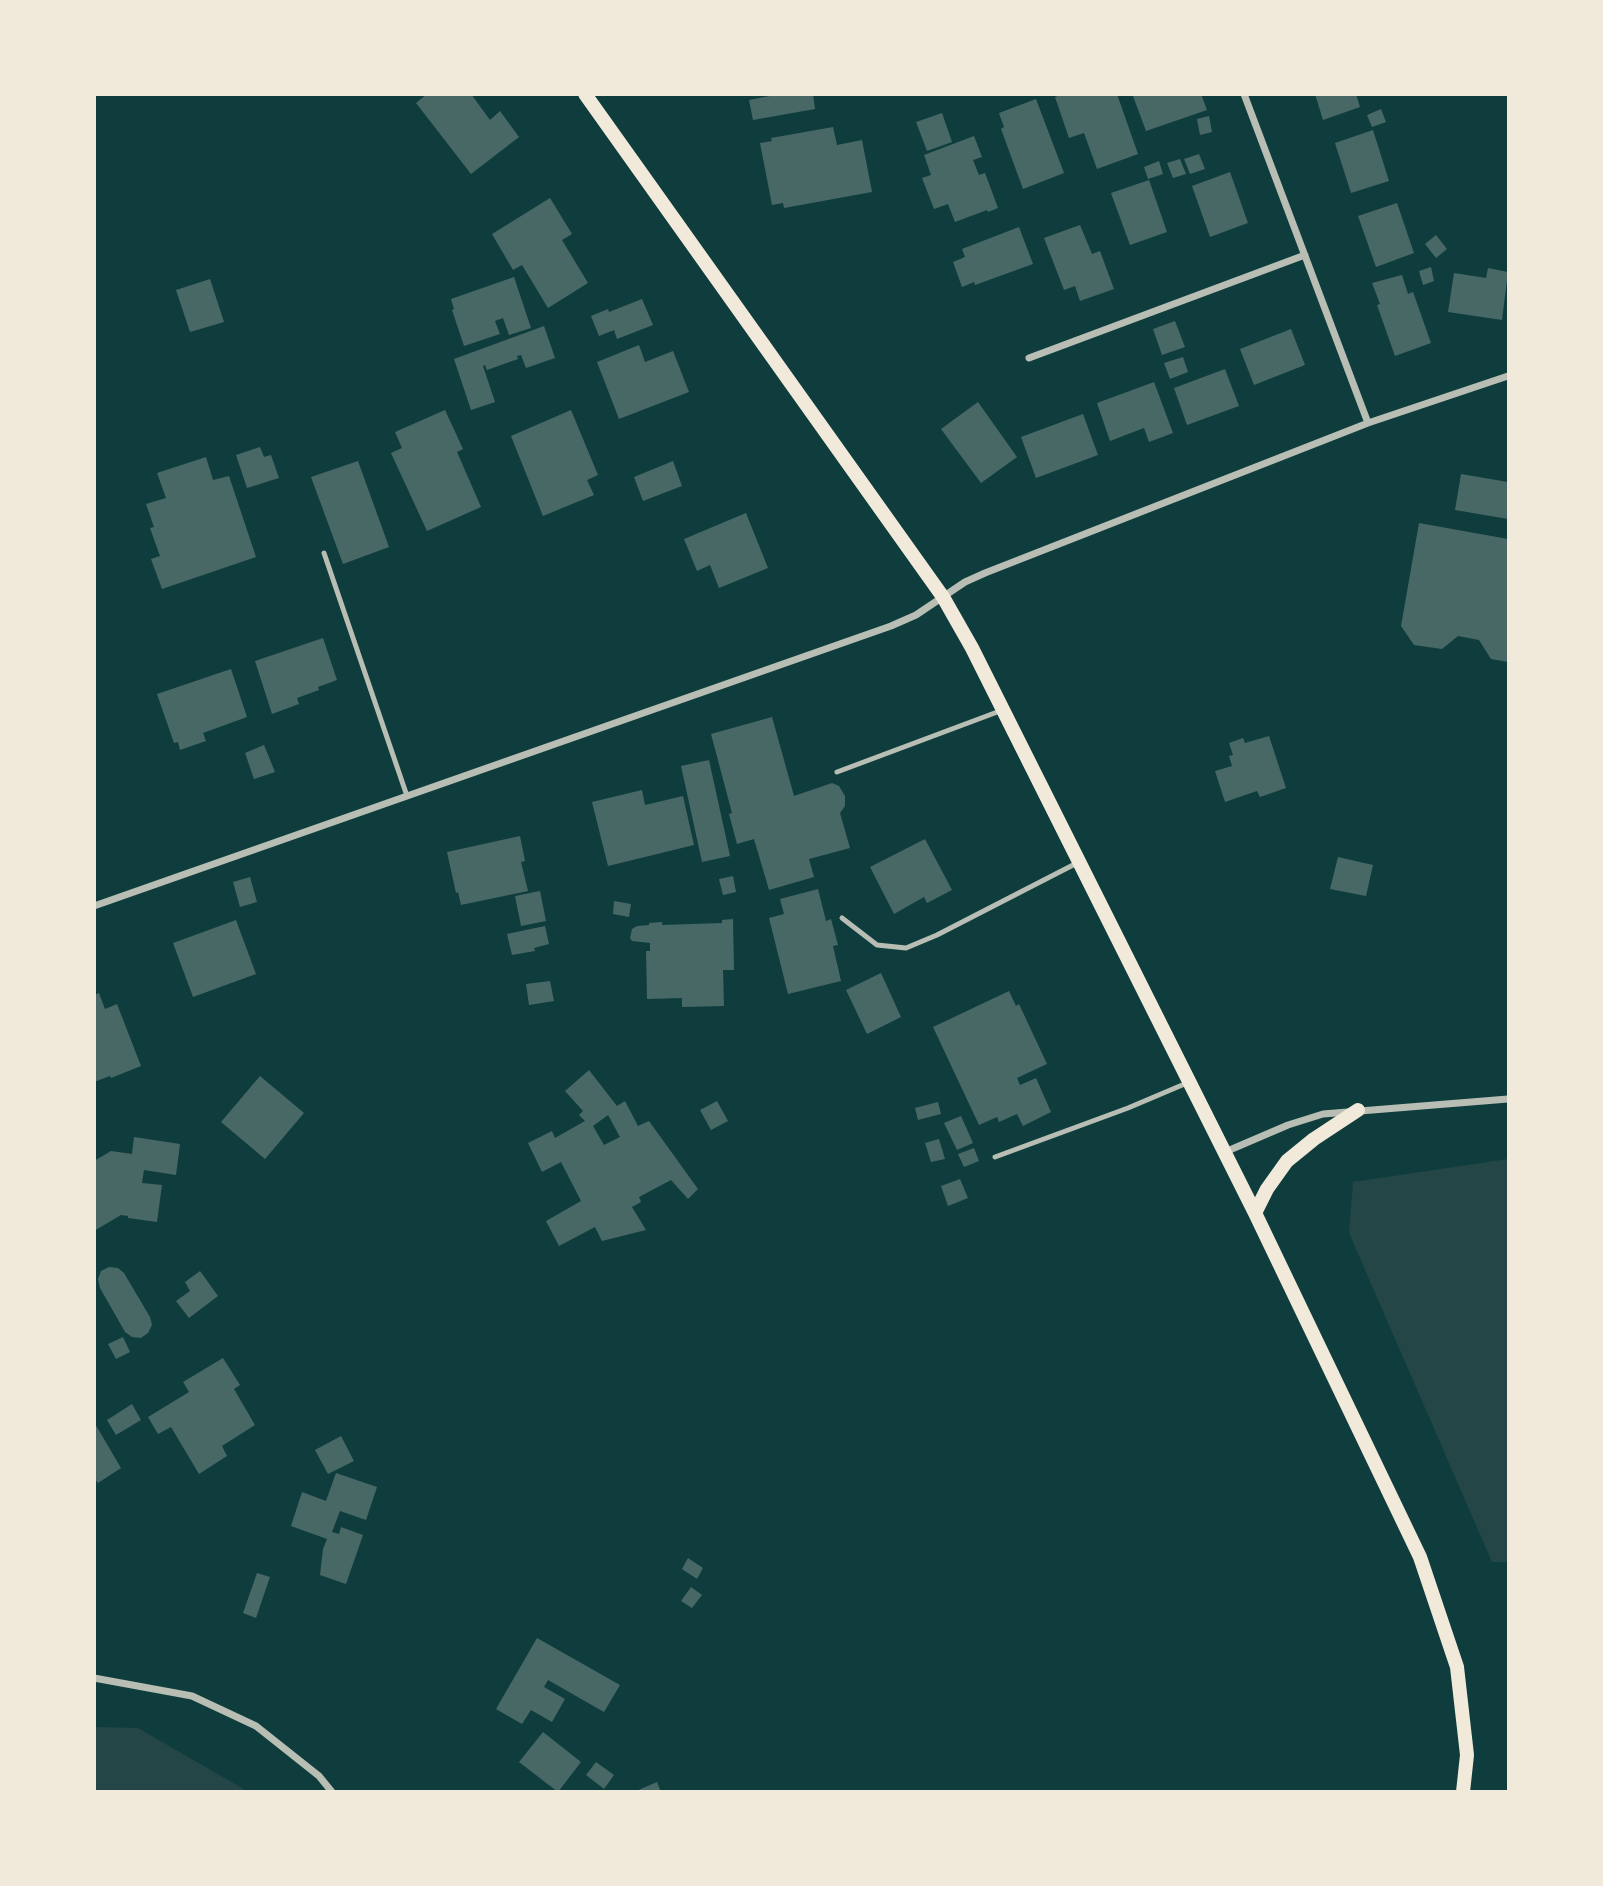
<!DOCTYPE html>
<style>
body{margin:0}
#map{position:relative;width:1603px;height:1886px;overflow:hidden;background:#0f3d3e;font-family:"PT Sans",sans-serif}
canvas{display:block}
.frame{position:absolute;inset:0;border:96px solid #f1e9da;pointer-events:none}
</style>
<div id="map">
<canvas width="1603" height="1886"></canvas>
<div class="frame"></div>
</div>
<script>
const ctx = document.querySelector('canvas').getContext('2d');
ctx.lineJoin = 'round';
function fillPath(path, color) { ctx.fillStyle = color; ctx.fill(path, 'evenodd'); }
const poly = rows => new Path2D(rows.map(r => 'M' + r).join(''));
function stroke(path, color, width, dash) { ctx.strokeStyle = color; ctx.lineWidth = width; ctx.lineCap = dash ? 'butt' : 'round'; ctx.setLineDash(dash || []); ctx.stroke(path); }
fillPath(poly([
 [1508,1159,1508,1562,1492,1562,1349,1233,1353,1182],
 [95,1727,138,1728,247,1791,95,1791]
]), '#244646');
fillPath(poly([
 [427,94,471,94,490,120,500,111,519,137,471,174,416,103],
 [780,94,813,94,815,109,753,120,749,100],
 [1064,94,1117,94,1138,154,1097,169,1084,133,1069,138,1055,97],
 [1138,94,1201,94,1207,110,1146,131,1133,96],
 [1315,94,1356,94,1360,107,1323,120],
 [1036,99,1064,173,1023,189,1001,129,1004,127,999,113],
 [1381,109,1386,122,1372,127,1367,115],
 [942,113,952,142,927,151,916,122],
 [1209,116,1212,132,1200,135,1197,119],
 [833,127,837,145,862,140,872,192,784,208,783,203,772,205,760,143,772,141,771,138],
 [1373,130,1389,181,1351,193,1335,143],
 [974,136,982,157,973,160,979,175,985,173,998,208,988,212,987,210,955,222,948,204,934,209,922,178,931,175,924,155],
 [1199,154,1205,169,1190,174,1184,159],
 [1180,159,1186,174,1173,178,1167,163],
 [1159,161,1163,174,1148,179,1144,167],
 [1230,172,1248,223,1210,237,1192,186],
 [1149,180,1167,232,1130,245,1111,193],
 [550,198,572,234,562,240,588,283,548,308,522,265,513,270,492,234],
 [1397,203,1414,253,1376,267,1358,216],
 [1080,225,1092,254,1100,251,1114,289,1080,301,1075,286,1064,290,1044,238],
 [1019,227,1033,264,975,285,974,282,962,287,953,262,965,257,962,249],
 [1436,235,1447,249,1436,258,1425,244],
 [1431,267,1434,281,1423,285,1419,271],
 [1488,268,1508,272,1502,320,1448,312,1454,273,1486,278],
 [1402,275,1408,294,1413,292,1431,343,1395,356,1377,305,1380,304,1372,283],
 [514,277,531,328,509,335,503,318,495,321,500,334,464,346,452,310,454,309,451,299],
 [210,279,224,322,190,332,176,290],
 [642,299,653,325,617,339,614,330,599,336,591,316,608,309,609,312],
 [1175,321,1185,347,1162,355,1153,329],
 [544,326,555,358,526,368,521,355,517,356,518,359,487,370,485,365,483,366,495,402,471,410,454,359],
 [1291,329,1305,365,1254,385,1240,349],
 [639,345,645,362,673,351,689,392,619,419,597,362],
 [1183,357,1188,372,1170,379,1164,363],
 [1225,369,1239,406,1187,425,1174,388],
 [1154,382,1173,433,1149,442,1144,428,1110,441,1097,403],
 [978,402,1017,457,981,483,941,429],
 [445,410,463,449,457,452,481,507,427,531,391,453,402,448,395,432],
 [571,410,598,475,587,480,594,495,543,516,511,436],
 [1083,414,1098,455,1036,478,1021,437],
 [260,447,264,457,271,455,279,478,247,488,236,455],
 [206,457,213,480,229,476,256,557,162,589,151,559,160,556,150,528,154,527,146,504,166,498,157,473],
 [358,461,389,547,343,564,311,477],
 [673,461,682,486,643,501,634,477],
 [1461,474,1508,482,1508,519,1455,510],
 [746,513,768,568,719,588,710,565,697,571,684,539],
 [1419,523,1508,539,1508,662,1491,659,1479,640,1458,636,1442,649,1414,645,1401,626],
 [323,638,337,680,318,687,319,690,297,698,299,704,272,714,255,661],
 [231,669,247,717,203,733,206,741,180,750,178,742,174,743,157,694],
 [772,717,794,796,832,783,839,786,845,796,845,806,840,813,850,848,809,859,814,877,769,890,754,839,737,844,729,814,732,813,711,734],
 [1269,736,1286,788,1260,797,1257,791,1225,802,1215,771,1232,766,1229,756,1233,755,1229,743,1243,738,1245,743],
 [264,745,275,772,254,779,245,753],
 [709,760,730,856,702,862,681,766],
 [642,790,645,805,683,796,694,845,608,866,592,802],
 [520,836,525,861,521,862,528,891,461,905,458,892,456,893,447,852],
 [925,839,952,890,927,903,924,897,894,914,870,867],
 [1338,857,1373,865,1366,896,1330,889],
 [733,876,736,892,723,895,719,879],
 [250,877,257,902,240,907,233,882],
 [818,889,826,921,831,919,838,945,833,946,841,981,788,994,769,918,784,914,780,899],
 [540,891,546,921,521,926,515,896],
 [614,901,631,904,629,917,613,914],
 [733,919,734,970,723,970,724,1006,682,1007,682,998,647,999,646,951,650,951,650,943,632,941,630,938,632,929,637,926,649,925,649,923,662,922,662,925,722,923,722,920],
 [236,920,256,974,193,997,173,943],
 [545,926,549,944,534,948,535,951,512,955,507,934],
 [881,973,901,1017,867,1034,846,990],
 [550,981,554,1001,529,1005,526,984],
 [1009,991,1016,1006,1019,1004,1047,1064,1017,1078,1020,1085,1036,1078,1051,1112,1023,1126,1017,1114,999,1122,997,1117,979,1125,933,1027],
 [99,993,105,1009,117,1004,141,1066,111,1078,110,1076,94,1082,94,995],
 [589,1070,617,1106,625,1101,638,1126,649,1121,698,1189,688,1199,671,1180,639,1197,641,1202,632,1207,646,1230,602,1241,595,1227,559,1246,546,1221,581,1201,561,1162,542,1172,528,1143,552,1131,555,1138,585,1121,579,1115,583,1111,565,1091],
 [608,1115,620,1137,604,1145,593,1126],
 [260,1076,304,1113,265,1159,221,1122],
 [717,1101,728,1121,711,1130,700,1110],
 [938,1102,941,1114,918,1120,915,1108],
 [961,1116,973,1143,957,1150,944,1123],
 [134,1137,180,1144,176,1175,144,1170,142,1183,162,1185,157,1222,128,1218,128,1216,121,1215,94,1231,94,1161,111,1151,132,1154],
 [939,1139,945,1159,931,1162,925,1143],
 [974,1148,979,1161,964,1167,958,1154],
 [960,1179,968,1198,948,1206,941,1186],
 [109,1267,118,1268,124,1273,150,1317,152,1325,148,1333,141,1338,132,1337,125,1332,100,1288,98,1279,101,1271],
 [200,1271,218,1296,189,1318,176,1301,190,1291,185,1282],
 [123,1337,130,1352,116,1359,108,1344],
 [223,1358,240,1385,234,1389,255,1425,222,1446,227,1456,199,1474,171,1427,158,1434,148,1417,189,1392,183,1382],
 [132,1404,141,1420,116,1435,107,1420],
 [94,1422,121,1468,98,1483,94,1478],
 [341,1436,354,1461,328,1474,315,1450],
 [336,1473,377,1487,366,1520,340,1511,332,1532,339,1534,341,1527,363,1535,346,1584,320,1575,323,1549,327,1539,291,1526,302,1492,326,1501],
 [688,1558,703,1568,697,1579,682,1569],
 [257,1573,270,1577,256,1618,243,1613],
 [691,1587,702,1595,692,1608,681,1601],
 [537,1638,620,1685,604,1712,548,1680,544,1687,565,1699,552,1722,531,1710,522,1724,496,1709],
 [543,1732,581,1762,558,1792,519,1762],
 [596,1762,614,1775,604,1789,586,1775],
 [657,1782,661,1792,634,1792]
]), '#486865');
stroke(poly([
 [324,553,407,796],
 [837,772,1000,711],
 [842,918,877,945,906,948,937,935,1077,863],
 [995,1157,1128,1108,1187,1083]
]), '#b8beb3', 5);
stroke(poly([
 [1244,94,1368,423],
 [1029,358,1305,255],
 [94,906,891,626,916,615,965,582,985,573,1368,423,1508,376],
 [1225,1152,1288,1125,1323,1114,1508,1099],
 [94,1678,192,1696,256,1726,319,1776,332,1792]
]), '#b8beb3', 7);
stroke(poly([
 [585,94,943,597,972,648,1255,1213,1420,1557,1457,1667,1467,1755,1463,1792],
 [1255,1213,1267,1189,1287,1161,1314,1139,1358,1110]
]), '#f1e9da', 14);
</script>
